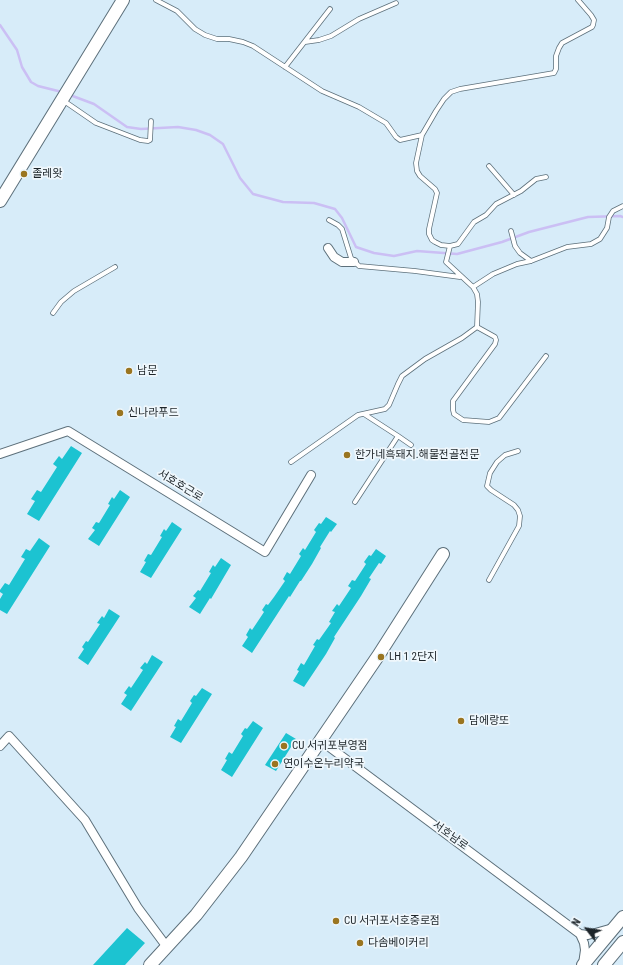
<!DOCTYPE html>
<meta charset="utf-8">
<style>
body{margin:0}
#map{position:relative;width:623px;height:965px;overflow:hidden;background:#d7ecf9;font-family:"Roboto Condensed",sans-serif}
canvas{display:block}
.north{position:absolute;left:567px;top:909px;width:40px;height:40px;-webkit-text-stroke:3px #eff7fc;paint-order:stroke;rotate:301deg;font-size:11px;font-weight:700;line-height:16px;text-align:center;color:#1d252a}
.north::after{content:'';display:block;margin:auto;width:14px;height:18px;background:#1d252a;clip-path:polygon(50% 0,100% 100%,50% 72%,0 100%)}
</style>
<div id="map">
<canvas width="623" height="965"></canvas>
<div class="north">N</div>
</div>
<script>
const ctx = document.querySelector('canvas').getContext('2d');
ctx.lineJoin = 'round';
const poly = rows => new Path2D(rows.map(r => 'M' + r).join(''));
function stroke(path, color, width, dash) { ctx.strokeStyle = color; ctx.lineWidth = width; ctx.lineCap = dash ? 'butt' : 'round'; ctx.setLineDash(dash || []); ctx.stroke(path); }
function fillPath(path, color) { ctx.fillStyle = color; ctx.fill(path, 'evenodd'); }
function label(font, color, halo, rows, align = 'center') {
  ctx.font = font + ' "Roboto Condensed","Noto Sans KR",sans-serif'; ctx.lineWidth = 3.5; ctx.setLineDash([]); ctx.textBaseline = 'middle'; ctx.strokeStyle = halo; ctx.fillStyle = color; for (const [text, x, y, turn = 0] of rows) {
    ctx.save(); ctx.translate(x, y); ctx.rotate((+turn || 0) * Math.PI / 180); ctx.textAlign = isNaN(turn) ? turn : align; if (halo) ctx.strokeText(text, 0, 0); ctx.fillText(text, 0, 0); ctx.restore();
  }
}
stroke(poly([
 [0,25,17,50,22,67,31,82,38,86,62,92],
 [70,95,94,104,127,127,141,129,178,127,196,130,210,135,223,144,240,178,253,194,283,202,314,203,335,209,342,218,356,247,374,253,394,256,417,251,457,254,502,242,529,232,588,217,620,216,623,217]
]), '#cbbff4', 2.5);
fillPath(poly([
 [71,446,82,453,39,521,27,514,35,501,31,499,37,490,41,492,57,467,53,464,59,456,62,459],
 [120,490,130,497,99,546,88,539,95,530,92,528,96,522,99,523,110,505,108,504,112,497,114,499],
 [326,517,337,524,331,532,330,531,320,547,321,548,312,564,301,581,300,581,290,597,289,596,252,653,242,646,248,637,246,635,250,628,252,630,264,612,262,610,266,604,268,605,274,597,285,581,283,579,287,572,290,574,301,556,299,554,303,548,305,550,316,532,314,530,319,523,321,524],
 [172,522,182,529,151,578,140,572,146,562,144,561,148,554,151,555,162,537,160,536,164,529,166,531],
 [39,538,50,546,7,614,0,610,0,599,3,594,0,592,0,590,5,583,9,585,25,559,21,557,26,549,30,551],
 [376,549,386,556,381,564,379,563,369,578,371,579,361,596,334,637,335,638,326,654,304,687,293,681,299,671,297,670,301,663,304,665,315,646,313,645,317,639,319,640,331,623,329,622,335,612,332,611,337,604,339,606,351,588,348,586,352,580,355,581,366,564,364,562,369,555,371,556],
 [221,558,231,565,211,599,210,598,200,614,189,607,196,598,193,596,198,590,200,591,211,573,209,572,213,565,215,567],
 [109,609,120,616,88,665,78,658,84,649,82,647,86,641,88,642,100,624,97,623,102,616,104,618],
 [152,655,163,662,131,711,121,704,127,695,124,693,129,686,131,688,143,670,140,668,145,662,147,664],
 [202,688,212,694,181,743,170,737,176,727,174,726,178,719,181,721,192,703,190,701,194,695,196,696],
 [253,721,263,728,232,777,221,770,227,760,225,759,229,752,232,754,243,736,241,734,245,728,247,729],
 [286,733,296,739,276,771,265,765],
 [127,928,145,943,125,965,93,965]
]), '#1cc3d1');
const lane = poly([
 [156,0,177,11,195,29,205,35,217,39,229,39,243,42,253,46,322,91,359,107,386,123,396,137,400,140,422,135],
 [305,42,319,40,331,36,359,19,396,3],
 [285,67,330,9],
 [64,101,96,123,140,140,148,141,150,140,151,121],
 [489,166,514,195],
 [329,220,338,225,342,229,351,258,359,266,415,271,460,277],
 [511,231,515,246,520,253,531,261],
 [450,246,441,245,435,242,432,240,429,234,429,229,437,193,435,189,420,176,417,171,416,163,422,135,436,111,444,99,451,92,460,89,554,73,556,69,556,56,559,48,562,43,592,27,593,25,594,20,591,15,578,0],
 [473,287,493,274,517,264,531,261,567,247,591,244,600,239,607,228,609,217,613,211,623,206],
 [53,313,61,302,74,291,115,267],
 [546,356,499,418,489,422,463,420,454,414,453,410,453,401,495,344,496,340,495,337,477,327,478,302,477,294,473,287,446,262,450,246,458,244,474,222,486,215,496,204,521,191,536,179,546,177],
 [398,436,411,445],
 [291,462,358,415,385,409,389,405,398,384,402,376,425,359,462,338,477,327],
 [355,502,398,436,364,414],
 [489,580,519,526,520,516,518,510,514,505,491,490,487,486,490,473,497,462,505,455,518,451]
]);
const street = poly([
 [328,248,334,257,342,262,354,262],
 [0,454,68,431,265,552,311,475],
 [320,740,580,934,588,935,613,928],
 [0,746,9,736,85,820,138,908,167,947],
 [580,934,584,943,585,950,583,964]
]);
const secondary = poly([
 [0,201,123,0],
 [150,965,196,915,241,857,378,656,443,554],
 [583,965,623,917],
 [604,965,623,942]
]);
stroke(lane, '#5d707b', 5.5);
stroke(street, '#5d707b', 10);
stroke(secondary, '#5d707b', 14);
stroke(lane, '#fff', 4);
stroke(street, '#fff', 8);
stroke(secondary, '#fff', 12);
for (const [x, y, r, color] of [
 [24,174,4,"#9a7520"],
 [129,371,4,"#9a7520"],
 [120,413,4,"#9a7520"],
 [347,455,4,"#9a7520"],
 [381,657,4,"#9a7520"],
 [461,721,4,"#9a7520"],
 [284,746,4,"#9a7520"],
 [275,764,4,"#9a7520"],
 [336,921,4,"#9a7520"],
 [360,943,4,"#9a7520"]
]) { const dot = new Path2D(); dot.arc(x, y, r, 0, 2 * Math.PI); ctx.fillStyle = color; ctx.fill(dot); stroke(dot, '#eff7fc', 1.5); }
label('11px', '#1d252a', '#eff7fc', [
 ["졸레왓",32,174],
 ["남문",137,371],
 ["신나라푸드",128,413],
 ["한가네흑돼지.해물전골전문",355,455],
 ["LH 1 2단지",389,657],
 ["담에랑또",469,721],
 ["CU 서귀포부영점",292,746],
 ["연이수온누리약국",283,764],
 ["CU 서귀포서호중로점",344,921],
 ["다솜베이커리",368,943]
], 'left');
label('11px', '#1d252a', '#eff7fc', [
 ["서호호근로",180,486,31],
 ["서호남로",450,836,36]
]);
</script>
